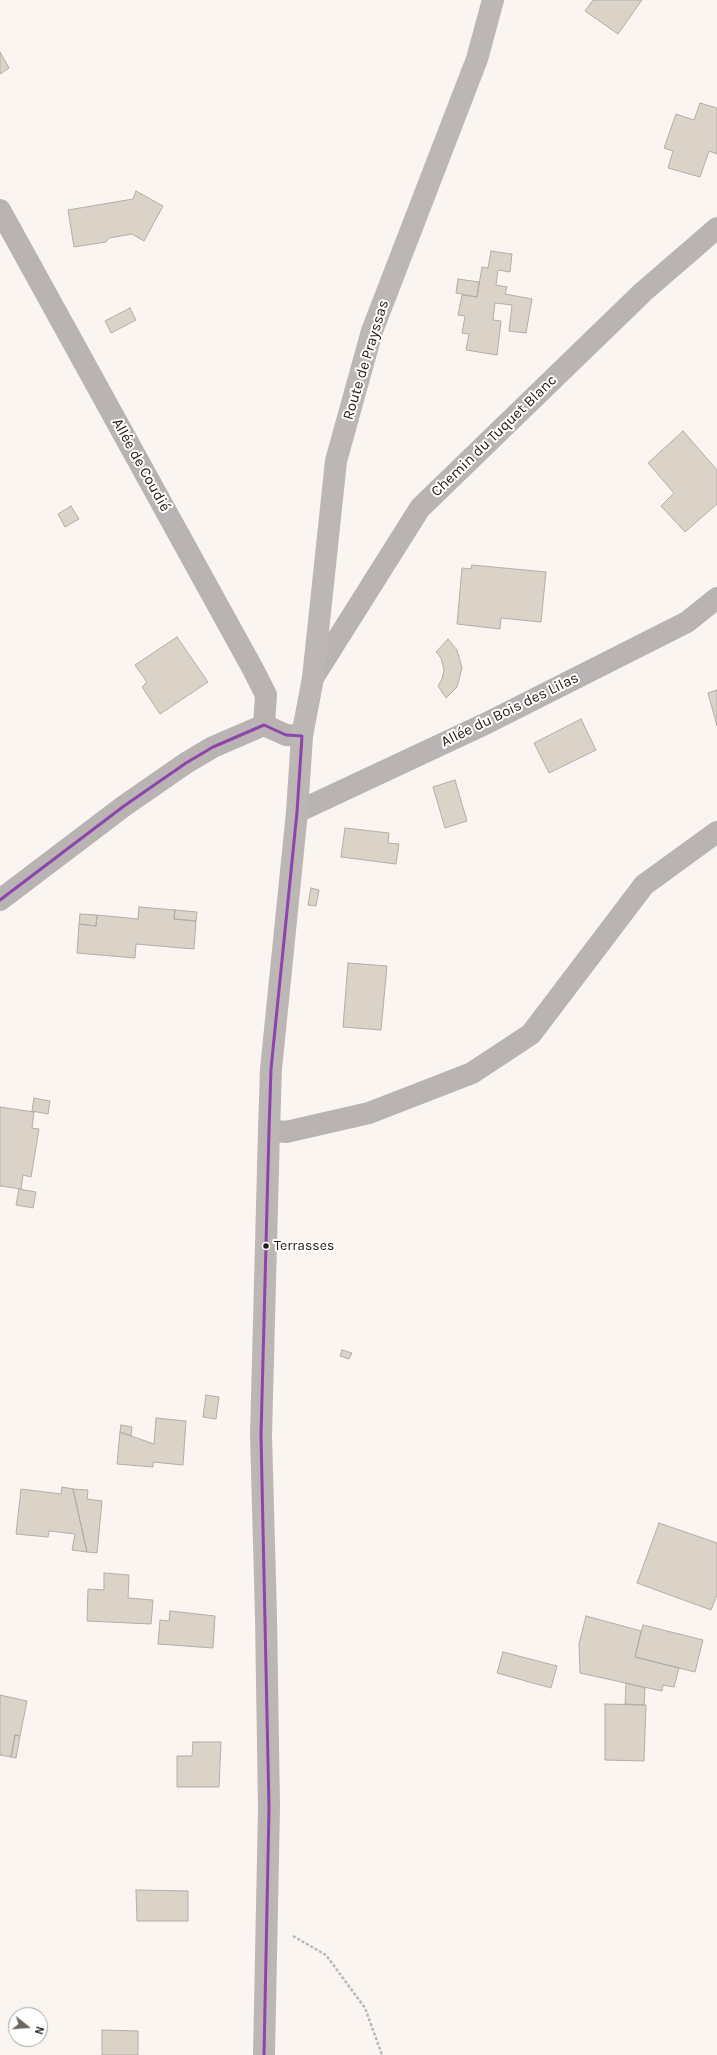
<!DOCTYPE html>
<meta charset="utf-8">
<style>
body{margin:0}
#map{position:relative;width:717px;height:2055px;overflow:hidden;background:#faf5f0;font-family:Karla,sans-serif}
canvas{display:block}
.north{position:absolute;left:8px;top:2007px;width:40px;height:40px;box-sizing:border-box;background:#fff;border:1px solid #a6a3a0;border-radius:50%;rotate:107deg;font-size:11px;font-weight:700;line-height:16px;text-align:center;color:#211912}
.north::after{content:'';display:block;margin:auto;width:14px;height:18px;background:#6d6660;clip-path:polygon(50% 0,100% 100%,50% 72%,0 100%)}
</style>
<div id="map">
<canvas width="717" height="2055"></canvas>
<div class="north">N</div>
</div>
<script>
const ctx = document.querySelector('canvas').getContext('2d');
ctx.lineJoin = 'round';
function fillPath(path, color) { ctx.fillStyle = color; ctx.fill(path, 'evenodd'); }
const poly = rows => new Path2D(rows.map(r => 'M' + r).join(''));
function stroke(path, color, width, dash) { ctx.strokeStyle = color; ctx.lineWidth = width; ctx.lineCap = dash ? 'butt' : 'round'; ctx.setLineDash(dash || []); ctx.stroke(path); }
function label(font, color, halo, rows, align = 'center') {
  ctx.font = font + ' Karla,sans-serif'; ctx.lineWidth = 4; ctx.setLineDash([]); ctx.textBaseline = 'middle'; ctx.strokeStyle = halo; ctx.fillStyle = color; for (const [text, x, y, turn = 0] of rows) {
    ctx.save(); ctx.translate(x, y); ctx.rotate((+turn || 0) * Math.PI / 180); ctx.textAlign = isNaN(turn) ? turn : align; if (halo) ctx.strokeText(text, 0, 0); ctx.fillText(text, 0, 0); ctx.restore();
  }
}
const building = poly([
 [593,0,642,0,618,34,585,11,593,0],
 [0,52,9,68,0,74,0,52],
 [700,103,717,108,717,154,709,151,700,177,668,168,673,151,664,148,676,114,694,120,700,103],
 [136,191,163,206,144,241,132,234,109,238,106,242,74,247,68,210,133,199,136,191],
 [491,251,512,254,510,272,498,270,496,285,507,287,505,294,532,299,526,333,509,331,512,305,495,303,493,320,501,321,497,355,466,350,469,334,462,333,465,316,458,315,462,295,477,297,482,267,488,268,491,251],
 [458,279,479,282,477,297,456,293,458,279],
 [130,308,136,320,111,333,105,321,130,308],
 [683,431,717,470,717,504,685,532,661,506,674,493,648,463,683,431],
 [71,506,79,519,65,527,58,514,71,506],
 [472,565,546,572,541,622,501,618,500,629,457,624,462,568,471,569,472,565],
 [177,637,208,682,160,714,142,687,147,682,135,665,177,637],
 [448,639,457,650,462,668,457,687,446,698,438,686,442,679,444,670,441,658,436,652,448,639],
 [717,690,717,726,708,693,717,690],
 [581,719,596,750,549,773,534,743,581,719],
 [455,780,467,821,445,828,433,787,455,780],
 [345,828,389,833,388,843,399,844,396,864,341,857,345,828],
 [311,888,319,890,316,906,308,905,311,888],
 [139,907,175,910,174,919,196,921,194,949,136,944,135,958,77,953,79,924,96,926,97,915,138,919,139,907],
 [175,910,197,912,196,921,174,919,175,910],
 [80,914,97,915,96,926,79,924,80,914],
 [348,963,387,966,381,1030,343,1027,348,963],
 [34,1098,50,1101,48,1114,32,1111,34,1098],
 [0,1107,34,1112,32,1128,39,1129,31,1177,23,1175,21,1189,0,1186,0,1107],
 [19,1189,36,1192,33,1208,16,1205,19,1189],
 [342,1350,352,1353,349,1359,340,1356,342,1350],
 [206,1395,219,1397,216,1419,203,1417,206,1395],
 [156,1418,186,1421,183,1465,153,1462,153,1467,117,1464,120,1432,154,1444,156,1418],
 [121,1425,132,1427,131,1436,120,1432,121,1425],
 [62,1487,73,1489,87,1552,72,1550,75,1534,49,1531,48,1537,16,1534,21,1489,61,1494,62,1487],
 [73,1489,88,1490,87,1499,102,1501,97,1553,87,1552,73,1489],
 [659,1523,717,1543,717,1595,711,1610,637,1583,659,1523],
 [104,1573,129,1575,128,1598,153,1600,151,1624,87,1621,88,1589,104,1590,104,1573],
 [170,1611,215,1616,213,1648,158,1644,160,1620,169,1621,170,1611],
 [586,1616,641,1631,635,1657,679,1668,674,1687,663,1685,662,1691,580,1673,579,1644,586,1616],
 [643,1625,703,1640,695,1672,635,1657,643,1625],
 [503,1652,557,1666,551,1688,497,1673,503,1652],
 [626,1683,645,1688,644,1705,625,1704,626,1683],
 [0,1695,27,1701,20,1736,15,1735,11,1757,0,1755,0,1695],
 [605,1704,646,1705,644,1761,605,1760,605,1704],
 [15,1735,20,1736,16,1758,11,1757,15,1735],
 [193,1742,221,1742,219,1787,177,1787,177,1756,192,1756,193,1742],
 [136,1890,188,1891,188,1921,137,1921,136,1890],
 [102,2030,138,2031,138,2055,102,2055,102,2030]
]);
fillPath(building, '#dbd2c8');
stroke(building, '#b3ada7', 1);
stroke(poly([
 [293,1936,326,1955,365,2008,382,2055]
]), '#bbb7b4', 2.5, [3, 2]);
stroke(poly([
 [0,210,254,671,266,695,264,725],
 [313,678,420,508,643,292,717,228],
 [297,812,487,723,687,622,717,598],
 [0,900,124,806,186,763,213,747,264,725,286,735,302,736],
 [269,1130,286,1132,369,1113,472,1073,531,1034,644,885,717,832]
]), '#b9b4b3', 22);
stroke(poly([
 [264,2055,269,1808,266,1616,261,1435,269,1130,271,1069,297,812,302,736,313,678,336,461,372,331,477,59,493,0]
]), '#bcb7b4', 22);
stroke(poly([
 [0,900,124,806,186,763,213,747,264,725,286,735,302,736],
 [264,2055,269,1808,261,1435,269,1130,271,1069,297,812,302,736]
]), '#8e44ad', 3);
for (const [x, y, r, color] of [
 [266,1246,3.5,"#211912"]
]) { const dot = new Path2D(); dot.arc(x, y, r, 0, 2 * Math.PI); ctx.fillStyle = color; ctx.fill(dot); stroke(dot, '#fff', 1.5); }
label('14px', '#211912', '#fff', [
 ["Terrasses",274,1246]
], 'left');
label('15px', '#211912', '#fff', [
 ["Route de Prayssas",366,360,-73],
 ["Chemin du Tuquet Blanc",494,436,-44],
 ["Allée de Coudié",141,465,61],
 ["Allée du Bois des Lilas",510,710,-26]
]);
</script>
